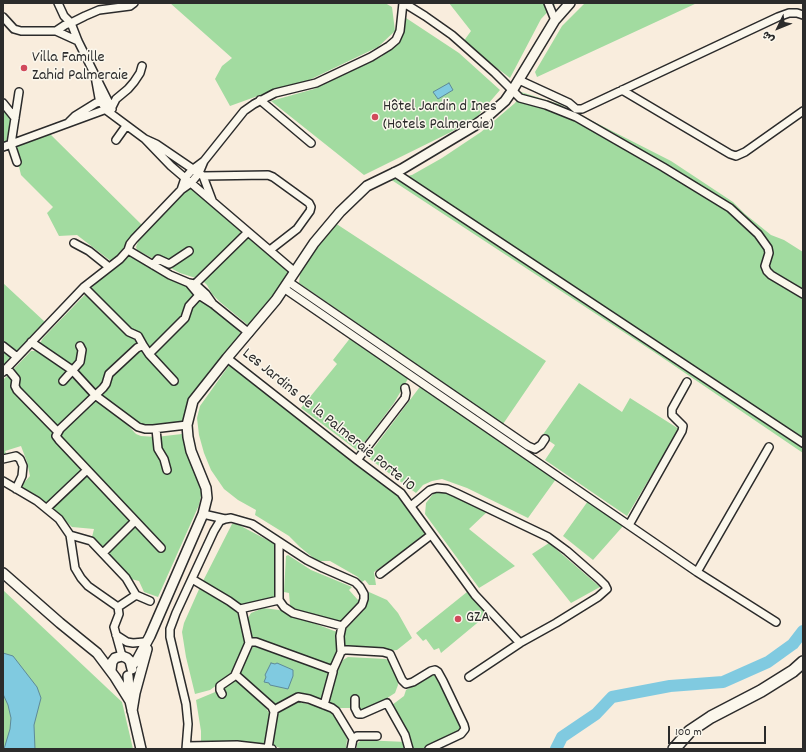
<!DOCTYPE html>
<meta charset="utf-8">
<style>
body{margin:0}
#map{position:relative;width:806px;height:752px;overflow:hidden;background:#f9eddd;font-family:Dekko,"Playpen Sans Arabic",sans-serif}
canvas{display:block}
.frame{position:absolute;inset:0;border:4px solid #2b2b2b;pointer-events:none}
.north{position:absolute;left:758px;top:8px;width:40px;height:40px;-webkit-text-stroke:3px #fbf7ec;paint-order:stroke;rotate:227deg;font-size:11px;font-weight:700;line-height:16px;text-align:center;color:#2b2b2b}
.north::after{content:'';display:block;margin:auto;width:14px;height:18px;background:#2b2b2b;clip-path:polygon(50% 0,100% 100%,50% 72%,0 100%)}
.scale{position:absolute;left:668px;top:726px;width:98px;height:18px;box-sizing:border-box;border:2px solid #2b2b2b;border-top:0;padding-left:5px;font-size:12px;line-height:14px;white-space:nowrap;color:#2b2b2b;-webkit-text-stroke:3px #fbf7ec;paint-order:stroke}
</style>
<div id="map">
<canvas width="806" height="752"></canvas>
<div class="frame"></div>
<div class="north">ش</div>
<div class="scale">100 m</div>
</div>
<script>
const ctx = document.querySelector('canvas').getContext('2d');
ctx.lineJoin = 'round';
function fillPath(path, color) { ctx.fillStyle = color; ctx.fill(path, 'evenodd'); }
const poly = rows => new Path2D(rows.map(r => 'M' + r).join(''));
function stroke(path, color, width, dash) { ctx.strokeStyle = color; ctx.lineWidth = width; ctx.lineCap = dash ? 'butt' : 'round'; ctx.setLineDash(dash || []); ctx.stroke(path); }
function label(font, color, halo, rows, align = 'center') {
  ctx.font = font + ' Dekko,sans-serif'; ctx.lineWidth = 3; ctx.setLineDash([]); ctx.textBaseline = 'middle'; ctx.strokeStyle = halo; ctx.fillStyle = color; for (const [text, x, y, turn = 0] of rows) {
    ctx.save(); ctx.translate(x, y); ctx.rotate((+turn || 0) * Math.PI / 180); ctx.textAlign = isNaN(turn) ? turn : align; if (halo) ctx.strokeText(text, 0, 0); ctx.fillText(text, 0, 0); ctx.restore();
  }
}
fillPath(poly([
 [170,3,385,3,392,7,395,31,378,47,305,82,277,89,230,106,215,79,222,66,232,58],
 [449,3,556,3,541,19,510,78,463,42,471,31],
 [585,3,697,3,537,77,535,72,562,26],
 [403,16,459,53,500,90,476,118,449,133,364,175,271,101,314,89,381,57,396,44,404,31],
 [521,92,559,104,671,161,733,202,745,214,771,235,784,240,803,252,803,453,654,352,390,179,412,175,442,158,481,132,515,103,519,97],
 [3,107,11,118,6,143,3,145],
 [49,133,142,225,112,262,77,235,59,236,47,213,53,207,21,175,14,146],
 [191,186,286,268,289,273,287,278,249,326,220,302,212,294,207,285,202,280,180,273,137,250,136,247,138,242,144,235,188,187],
 [335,223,546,361,503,424,299,283,300,274,319,241],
 [129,254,186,285,240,329,240,334,231,347,210,370,198,387,186,423,153,428,138,426,124,411,108,401,74,366,39,345,43,338,103,276,121,264],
 [3,283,45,322,3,368],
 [351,337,409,377,394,403,358,451,301,408,337,364,333,360],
 [31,351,36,351,60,365,101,405,121,418,136,434,141,436,156,437,182,434,188,454,197,474,202,491,199,505,158,597,144,592,139,581,127,578,91,541,94,529,72,527,50,506,20,487,30,476,27,462,21,446,5,451,7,455,3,456,3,380],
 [230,364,398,495,427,534,374,572,376,585,369,585,365,580,362,582,358,577,330,561,317,561,300,547,289,536,255,515,256,510,238,500,224,489,211,470,204,453,199,435,197,418,200,406],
 [579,383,622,412,630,398,679,429,627,516,545,460,555,445,542,436],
 [422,384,556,479,528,518,467,488,442,479,432,481,423,485,416,493,367,457],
 [439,491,450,493,488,511,469,529,515,566,479,588,425,514,426,503,433,494],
 [588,501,624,525,593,560,563,536],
 [232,524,237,524,275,544,276,564,274,597,266,603,242,606,202,583],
 [549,543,600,587,571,603,532,554],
 [288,555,311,570,352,587,349,590,358,600,362,597,362,605,342,626,293,610,290,605,289,593,284,592,286,556],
 [200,587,226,603,237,612,244,631,245,643,235,668,224,680,210,690,195,694,186,657,182,632,184,623],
 [3,590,122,702,133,749,3,749],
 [369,592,387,600,398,613,412,638,397,650,386,651,345,650,344,631,364,610],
 [467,592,488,614,441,653,439,648,434,650,426,639,423,641,416,633],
 [263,608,279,610,337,632,340,650,333,666,261,643,251,638,248,618,251,613],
 [253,646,332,673,323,700,321,702,300,696,276,708,239,675],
 [348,657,386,659,392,663,397,675,398,685,395,693,378,704,357,713,352,708,340,708,329,703,327,700,335,677,343,660],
 [434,674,449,700,461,728,457,733,424,749,413,749,409,734,392,705,404,696,406,690],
 [235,677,265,707,270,714,264,743,201,745,201,731,196,700,220,690],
 [299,702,328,709,339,721,347,739,346,749,283,749,269,744,277,714,289,706],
 [361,740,407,742,407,749,357,749,357,744]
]), '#a2dba0');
const water = poly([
 [449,83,453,90,438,99,433,92,449,83],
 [3,653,13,656,37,687,41,698,34,725,35,749,4,749,10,729,11,718,8,705,3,694,3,653],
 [271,663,275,664,277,663,293,670,293,676,288,689,270,685,269,683,264,682,266,677,265,675,271,663]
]);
fillPath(water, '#80cae0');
stroke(water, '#5e8a98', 1);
stroke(poly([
 [556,749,562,737,596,714,612,697,670,686,723,682,768,662,793,644,803,631]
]), '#80cae0', 12);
const minor = poly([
 [58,3,64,16,71,23,78,41,112,109],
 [404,3,425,16,452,35,495,73,520,98,546,105,576,117,663,167,730,208,758,234,768,248,769,253,765,266,767,271,771,275,803,294],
 [548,3,555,20],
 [3,17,14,29,21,31,56,31,78,41],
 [56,31,65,25,71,23,85,16,99,10,130,6,134,3],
 [95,76,99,98,106,110,145,139,156,144,203,176,212,200],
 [519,80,569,103,576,109,582,109,778,17,789,13,797,13,803,15],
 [622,90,730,154,736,156,745,152,803,111],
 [260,100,311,143],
 [3,103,15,118],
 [69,122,75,116,96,103,104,101],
 [145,139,171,166,295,272],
 [116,140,126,126],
 [3,147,112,107,116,99,128,89,134,82,140,73,142,66],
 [17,162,11,144,19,92],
 [394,172,803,443],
 [203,176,268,175,273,177,309,203,311,207,310,211,297,229,270,250],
 [181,190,185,178,192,170,204,161,244,111,254,104,275,93,316,83,371,57,389,46,396,40,400,31,403,3],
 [74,243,89,251,109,267],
 [128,250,170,275,189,283,195,284,206,294,213,304],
 [153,265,158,259,169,264,171,263,189,251],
 [289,282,528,446,535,449,541,445,545,439],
 [189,283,199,295,213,304,249,333],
 [195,284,248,232],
 [84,287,129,332,138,336,143,345],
 [285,289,697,572,776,622],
 [31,342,72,370,95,395,138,427,145,429,153,429,187,425],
 [3,346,17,357],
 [149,354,185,318,189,306,199,295],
 [227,358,357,460,401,493,475,595,520,643],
 [7,368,16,379,15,386,17,390,58,432],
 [3,372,84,287,120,259,128,250,130,244,134,239,181,190,191,183,199,173,204,161],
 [63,381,80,362,82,350,80,346],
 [156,429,158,449,164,459,167,470],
 [3,459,16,456,20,459,23,466,22,476,16,489],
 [357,460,405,398,406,393,405,388],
 [3,481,37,501,59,519,70,535,75,568,81,578,88,586,118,607,119,614,114,627,122,656],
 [411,506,430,490,437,488,447,489,456,493,548,537,567,551,599,579,605,585,607,589,598,597,556,623,520,643,469,677],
 [47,508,87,470],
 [203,514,225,519],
 [629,525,682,431,683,426,672,415,672,409,687,382],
 [70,535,91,541,126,578,136,595,118,607],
 [279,542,279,600,284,607,293,613,342,626],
 [161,548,59,440,56,436,60,429,103,388,106,384,109,374,137,348,143,345,149,354,174,381],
 [103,553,135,521],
 [697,572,769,447],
 [380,574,431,535],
 [192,579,229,601,240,609,242,611,249,643],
 [136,595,150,601],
 [240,609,279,600],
 [116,635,127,642,133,643,144,642],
 [333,670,341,652,344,650,348,650,383,652,390,654,402,680,406,684,413,682,431,671,435,670,438,672,443,681,464,725,465,729,461,734,429,749],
 [235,675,249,643,251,642,256,642,333,670,333,672,324,705],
 [222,694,220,690,220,686,236,675,272,707,274,712,268,748],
 [355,699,355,708,358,714,362,714,387,703,405,735,409,749],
 [274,710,298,697,309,699,332,708,336,711,353,739],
 [187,746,237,745,272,749],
 [186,749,188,724,186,704,170,637,170,629,176,613,214,531,220,521,225,519,231,518,252,524,307,560,323,568,355,582,360,587,364,594,364,599,362,605,342,626,340,636,341,652],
 [351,749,353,739,357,736,377,736]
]);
const tertiary = poly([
 [3,573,60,623,97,653,115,677,130,701],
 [132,665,137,660,150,636,203,514,207,498,206,488,191,451,188,437,187,425,193,401,227,358,276,300,314,243,340,212,367,186,402,169,474,126,488,116,505,101,512,91,555,20,570,3],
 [111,670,112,662,115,658,122,656,127,658,130,661,132,669],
 [128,676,130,701,141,749],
 [132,711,135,693,147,649]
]);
const primary = poly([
 [674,749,690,731,711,717,761,691,793,671,803,662]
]);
stroke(minor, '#2b2b2b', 10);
stroke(tertiary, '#2b2b2b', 12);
stroke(primary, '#2b2b2b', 14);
stroke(minor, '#fbf7ec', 7);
stroke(tertiary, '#fbf7ec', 9);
stroke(primary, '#fbf7ec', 11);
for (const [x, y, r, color] of [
 [24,68,4,"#d1495b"],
 [375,117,4,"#d1495b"],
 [458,619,4,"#d1495b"]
]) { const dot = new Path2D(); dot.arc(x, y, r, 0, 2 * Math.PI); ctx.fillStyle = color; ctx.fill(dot); stroke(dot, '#fbf7ec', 1.5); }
label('16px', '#2b2b2b', '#fbf7ec', [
 ["Villa Famille",32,59],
 ["Zahid Palmeraie",32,77],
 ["Hôtel Jardin d Ines",383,108],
 ["(Hotels Palmeraie)",383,126],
 ["GZA",466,619]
], 'left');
label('16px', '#2b2b2b', '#fbf7ec', [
 ["Les Jardins de la Palmeraie Porte 10",328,421,39]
]);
</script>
